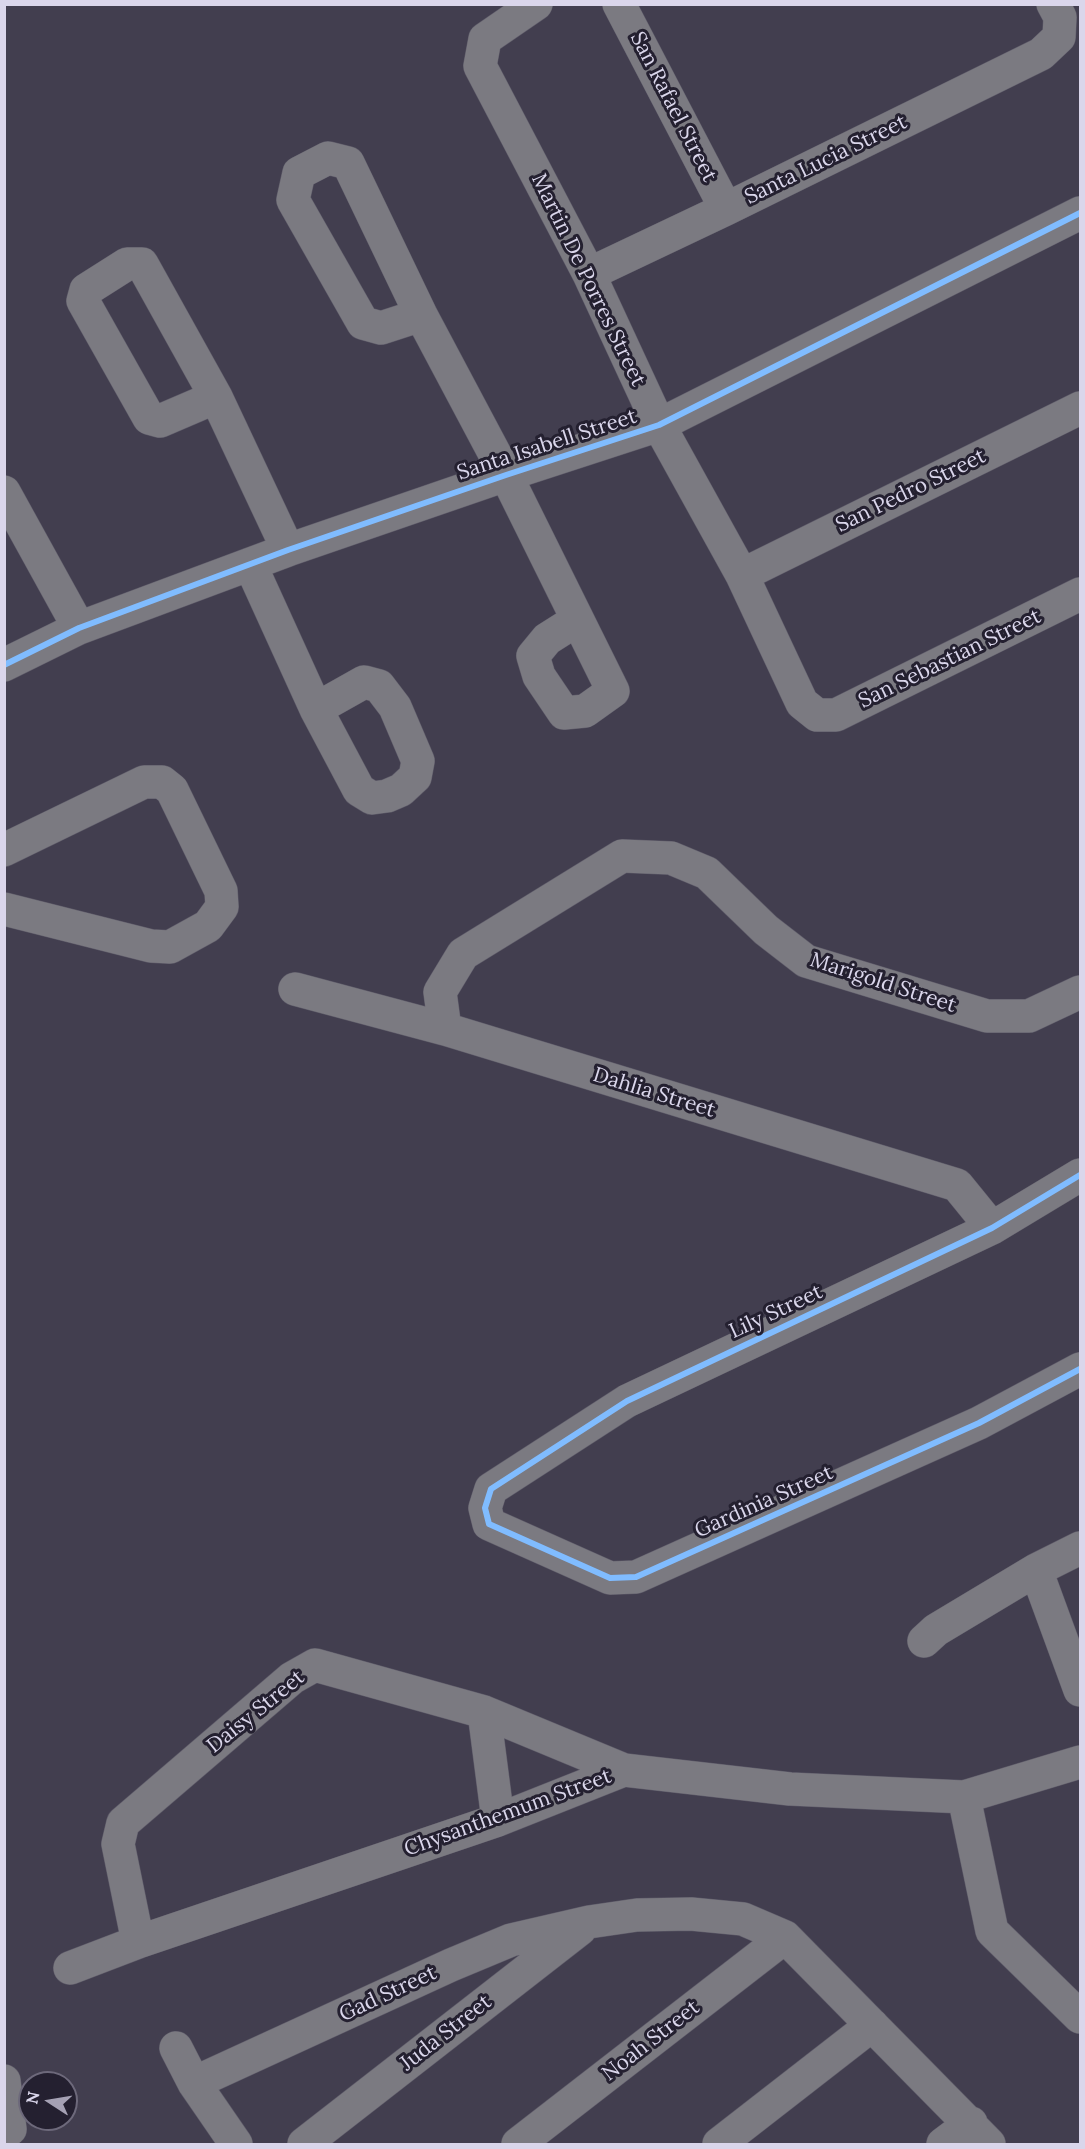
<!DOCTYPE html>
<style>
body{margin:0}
#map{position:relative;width:1085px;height:2149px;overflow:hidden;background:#423e4f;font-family:Lora,serif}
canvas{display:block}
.frame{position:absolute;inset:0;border:6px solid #dad6eb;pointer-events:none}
.north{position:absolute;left:18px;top:2071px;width:60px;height:60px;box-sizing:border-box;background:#242030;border:2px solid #6d697b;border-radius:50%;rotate:282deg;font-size:16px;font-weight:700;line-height:24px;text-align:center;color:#dad6eb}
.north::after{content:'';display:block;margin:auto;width:21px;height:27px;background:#a5a1b4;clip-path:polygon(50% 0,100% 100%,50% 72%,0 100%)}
</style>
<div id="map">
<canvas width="1085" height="2149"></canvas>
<div class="frame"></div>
<div class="north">N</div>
</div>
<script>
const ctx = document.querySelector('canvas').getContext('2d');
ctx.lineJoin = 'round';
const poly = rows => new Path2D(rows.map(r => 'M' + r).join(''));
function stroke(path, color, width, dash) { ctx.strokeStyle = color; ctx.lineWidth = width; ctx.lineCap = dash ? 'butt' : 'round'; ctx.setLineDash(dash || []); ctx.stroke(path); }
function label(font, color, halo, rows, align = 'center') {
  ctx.font = font + ' Lora,serif'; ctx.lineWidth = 6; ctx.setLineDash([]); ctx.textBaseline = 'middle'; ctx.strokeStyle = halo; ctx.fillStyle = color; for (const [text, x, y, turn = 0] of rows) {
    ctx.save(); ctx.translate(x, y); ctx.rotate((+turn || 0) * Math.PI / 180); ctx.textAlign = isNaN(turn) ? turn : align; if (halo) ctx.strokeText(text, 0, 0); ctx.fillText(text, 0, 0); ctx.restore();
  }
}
const minor = poly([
 [536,4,485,39,480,66,589,274,659,425,742,575,802,703,817,715,836,715,1080,594],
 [619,4,726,209],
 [589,274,726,209,1041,54,1059,37,1060,17,1053,4],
 [421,315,381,328,363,323,293,200,299,173,328,158,348,163,421,315,506,475,613,691,585,711,564,713,539,676,533,656,547,639,577,620],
 [216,397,160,421,149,418,83,301,86,290,127,264,142,264,216,397,288,550],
 [4,492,79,628],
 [250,564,316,709,359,790,372,798,387,796,401,790,415,777,418,761,395,707,379,686,364,682,316,709],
 [742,575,1080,408],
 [4,665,79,628,288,550,506,475,659,425,1080,213],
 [4,850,144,782,162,782,172,790,221,891,222,907,208,926,170,947,151,946,4,909],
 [295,989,445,1029,957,1185,992,1228],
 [445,1029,440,992,463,954,622,856,671,858,707,873,766,930,806,961,987,1016,1029,1016,1080,992],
 [1080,1175,992,1228,627,1401,491,1489,485,1508,489,1524,610,1578,636,1577,979,1423,1080,1369],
 [1036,1570,1080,1690],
 [924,1641,936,1630,1036,1570,1080,1548],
 [484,1712,498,1820],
 [964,1797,992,1931,1080,2017],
 [138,1942,118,1844,123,1823,292,1678,315,1665,484,1712,624,1770],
 [70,1968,138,1942,498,1820,624,1770,790,1789,964,1797,1080,1762],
 [176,2048,194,2083,236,2144],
 [4,2081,10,2129,4,2134],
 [194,2083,451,1965,511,1940,589,1922,637,1915,691,1914,743,1919,785,1937,989,2144],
 [304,2144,580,1929],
 [518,2144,785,1937],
 [719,2144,872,2025],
 [943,2144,971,2123]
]);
stroke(minor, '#5e5b69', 34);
stroke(minor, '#7b7a81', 33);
stroke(poly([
 [4,665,79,628,288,550,506,475,659,425,1080,213],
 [1080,1175,992,1228,627,1401,491,1489,485,1508,489,1524,610,1578,636,1577,979,1423,1080,1369]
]), '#80bcff', 6);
label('21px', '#dad6eb', '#242030', [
 ["San Rafael Street",673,107,63],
 ["Santa Lucia Street",826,160,-26],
 ["Martin De Porres Street",588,280,64],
 ["Santa Isabell Street",547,445,-18],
 ["San Pedro Street",911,491,-26],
 ["San Sebastian Street",950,659,-26],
 ["Marigold Street",883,983,18],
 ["Dahlia Street",654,1093,17],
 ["Lily Street",776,1312,-25],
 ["Gardinia Street",764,1502,-24],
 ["Daisy Street",256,1712,-39],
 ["Chysanthemum Street",508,1813,-20],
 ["Gad Street",388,1994,-25],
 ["Juda Street",446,2033,-38],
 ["Noah Street",651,2041,-38]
]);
</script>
